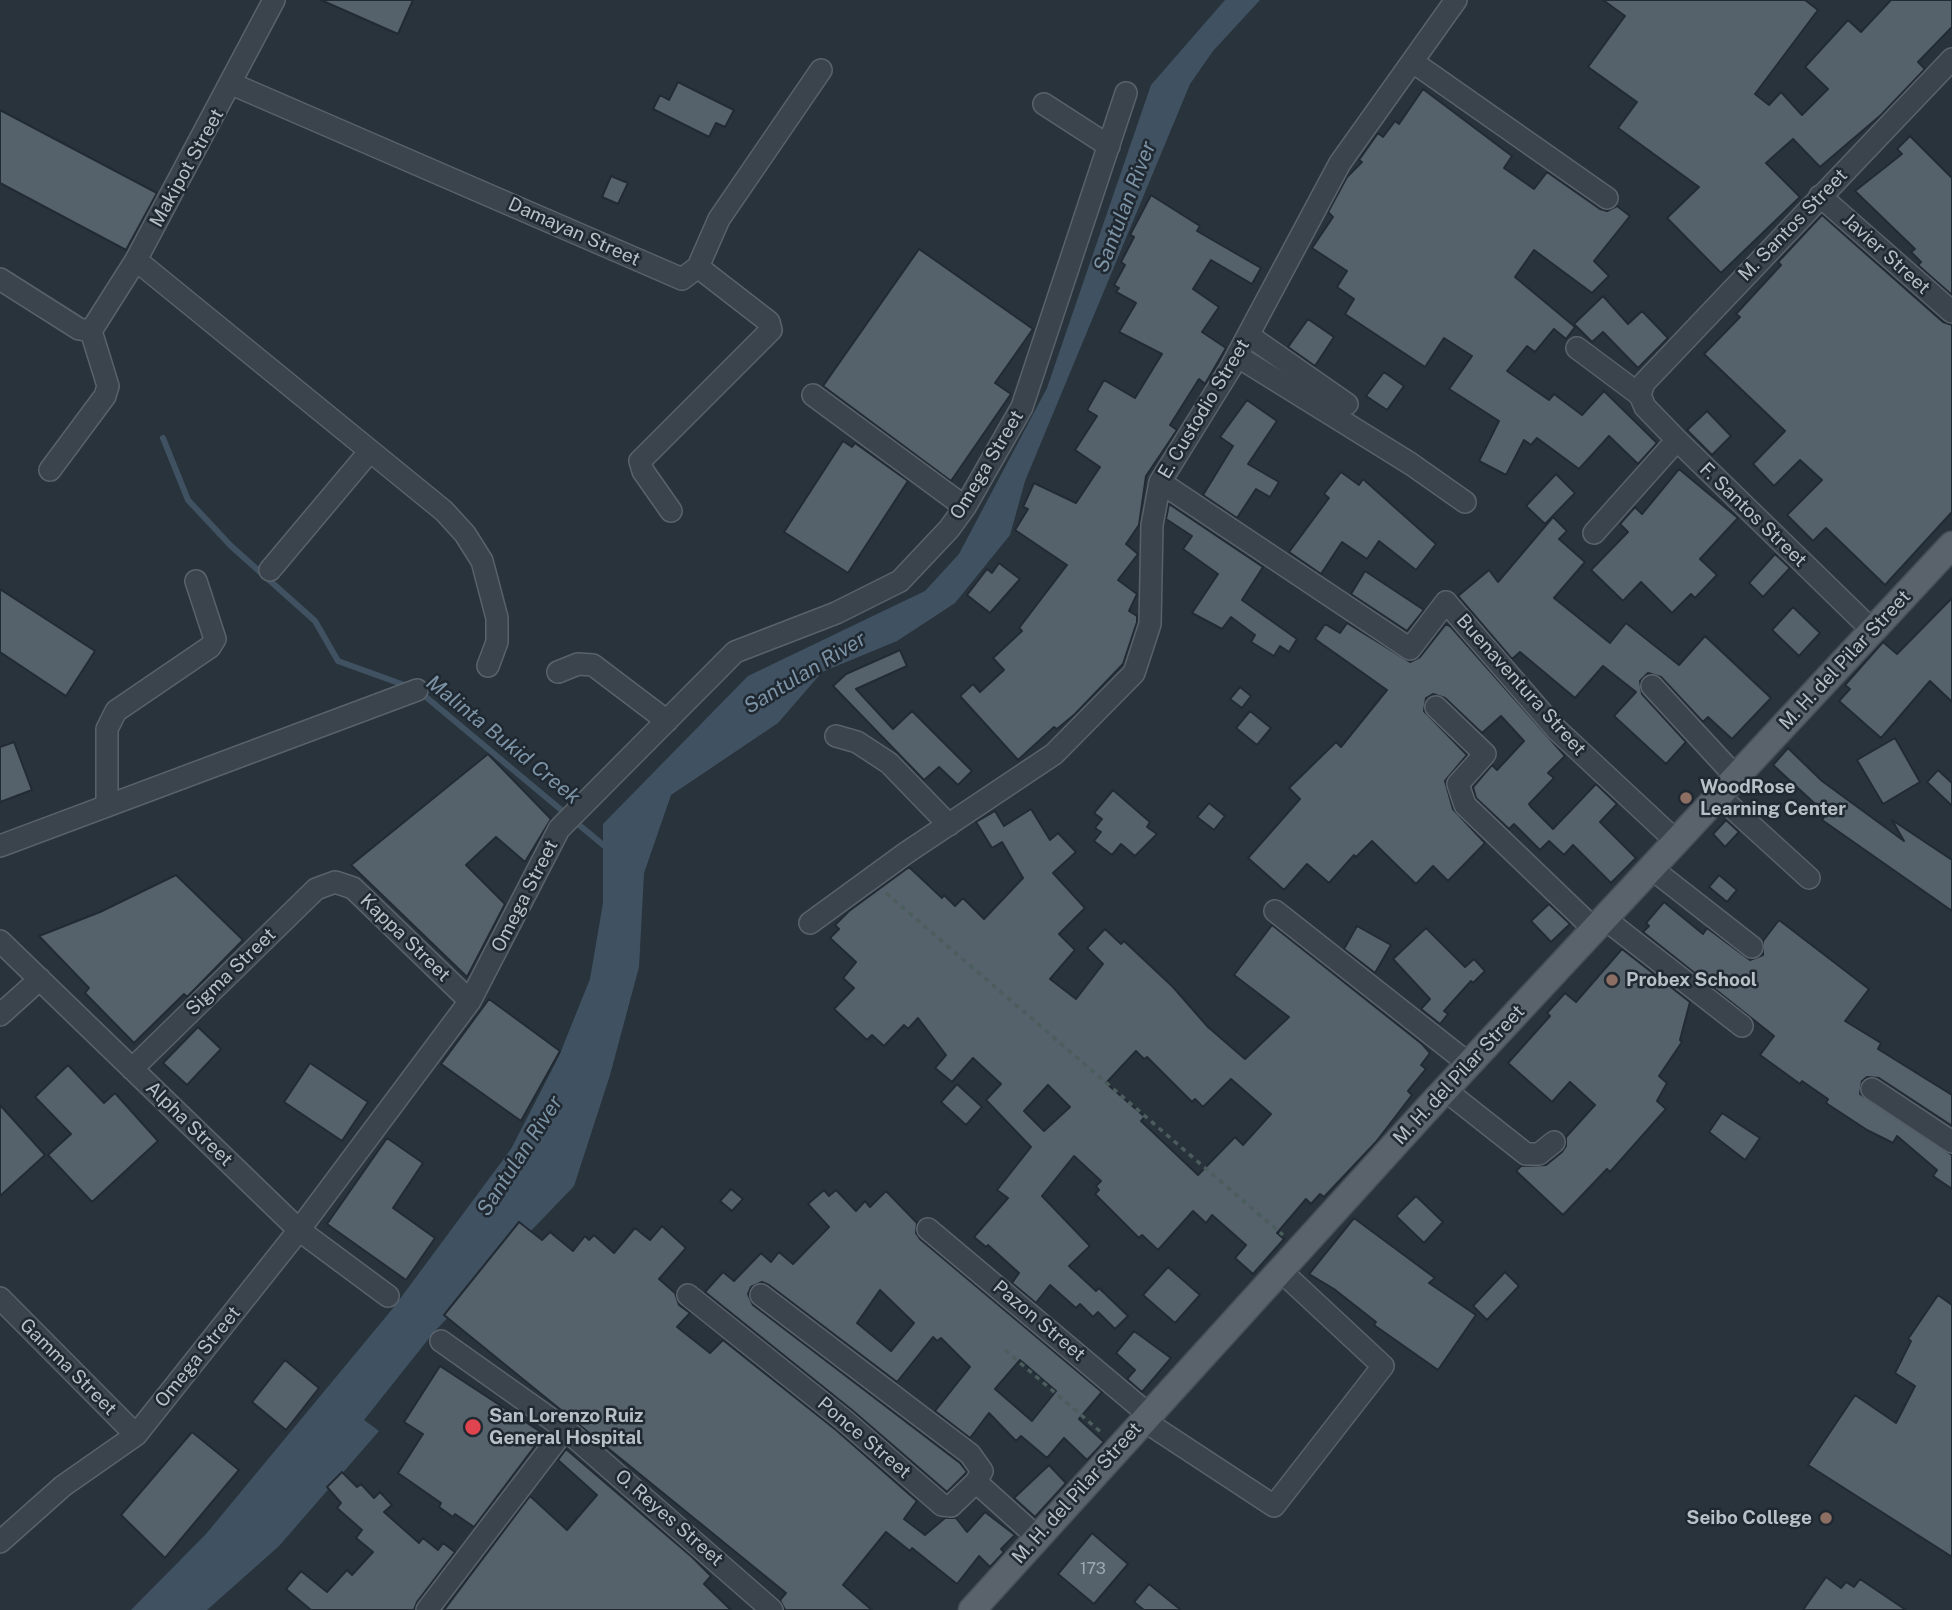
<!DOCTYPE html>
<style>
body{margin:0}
canvas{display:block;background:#28333c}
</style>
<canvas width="1952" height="1610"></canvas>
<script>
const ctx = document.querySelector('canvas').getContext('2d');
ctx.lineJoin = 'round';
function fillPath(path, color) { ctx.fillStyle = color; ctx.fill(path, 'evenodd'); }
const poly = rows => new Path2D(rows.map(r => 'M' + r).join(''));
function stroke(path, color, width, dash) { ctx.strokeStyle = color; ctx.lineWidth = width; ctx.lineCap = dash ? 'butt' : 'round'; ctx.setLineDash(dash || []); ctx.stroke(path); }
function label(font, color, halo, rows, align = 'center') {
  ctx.font = font + ' "Public Sans",sans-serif'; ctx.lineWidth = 5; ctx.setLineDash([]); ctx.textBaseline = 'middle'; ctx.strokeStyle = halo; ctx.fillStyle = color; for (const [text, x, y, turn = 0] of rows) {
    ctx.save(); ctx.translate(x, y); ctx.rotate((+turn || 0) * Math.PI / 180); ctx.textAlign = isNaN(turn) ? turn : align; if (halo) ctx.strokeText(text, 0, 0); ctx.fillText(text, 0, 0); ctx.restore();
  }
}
fillPath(poly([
 [1225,0,1260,0,1213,51,1190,84,1025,481,1010,535,955,603,897,641,822,672,778,723,671,795,644,873,639,967,610,1075,574,1186,434,1332,364,1420,379,1431,279,1546,207,1610,131,1610,206,1534,394,1307,511,1149,559,1056,590,979,603,903,603,824,748,676,925,591,959,554,1047,388,1151,85]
]), '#405262');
stroke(poly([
 [163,438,188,500,231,546,315,621,338,661,407,686],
 [420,692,608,849]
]), '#405262', 6);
const building = poly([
 [321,0,413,0,398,34,321,0],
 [1603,0,1805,0,1818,10,1755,94,1769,105,1781,92,1802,115,1828,89,1805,67,1848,20,1861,32,1891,0,1952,0,1952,27,1918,62,1925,69,1881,115,1820,167,1793,139,1766,163,1800,197,1721,273,1667,218,1699,187,1618,128,1637,102,1588,67,1625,16,1603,0],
 [678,82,734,110,725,127,716,123,709,137,653,109,660,95,669,100,678,82],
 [1423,89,1512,156,1504,168,1534,189,1547,172,1600,209,1607,211,1617,206,1630,216,1594,261,1609,276,1592,293,1534,250,1515,277,1575,327,1566,339,1554,329,1535,352,1527,346,1507,371,1549,400,1554,394,1582,415,1604,391,1657,443,1638,464,1609,436,1579,469,1537,438,1531,445,1524,440,1506,475,1479,461,1499,421,1449,389,1472,356,1444,338,1425,367,1345,314,1354,299,1337,287,1347,271,1312,248,1333,217,1328,212,1347,177,1362,162,1359,160,1378,133,1383,137,1395,121,1399,124,1423,89],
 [0,110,157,193,126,250,0,183,0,110],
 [1910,136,1952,178,1952,295,1918,265,1921,262,1911,252,1915,249,1855,191,1902,154,1897,149,1910,136],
 [611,176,628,183,618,204,602,197,611,176],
 [1151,195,1200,226,1197,231,1261,268,1252,284,1211,260,1193,289,1219,307,1202,332,1226,348,1205,384,1199,379,1170,425,1177,430,1146,476,1139,525,1126,544,1138,554,1118,580,1137,594,1129,611,1137,616,1137,622,1123,664,1075,714,1057,729,1054,727,1018,760,960,696,973,684,980,692,1004,670,993,658,1022,631,1019,628,1067,565,1015,530,1028,509,1023,507,1034,483,1076,503,1100,467,1075,450,1097,416,1087,410,1104,380,1135,398,1162,354,1119,332,1136,303,1116,292,1119,288,1114,285,1125,265,1121,262,1134,237,1130,235,1151,195],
 [1822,215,1943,322,1952,325,1952,512,1885,585,1826,528,1813,541,1787,515,1822,480,1800,460,1774,486,1753,464,1785,431,1704,354,1740,317,1736,314,1781,265,1778,262,1822,215],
 [919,249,1033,329,995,383,1011,394,951,481,823,386,919,249],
 [1603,296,1628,324,1642,311,1668,338,1638,368,1603,332,1592,342,1574,324,1603,296],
 [1308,319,1334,337,1315,366,1288,347,1308,319],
 [1384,372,1404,386,1387,410,1366,396,1384,372],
 [1247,400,1277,421,1248,464,1279,482,1270,497,1256,489,1237,518,1203,495,1233,446,1220,437,1247,400],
 [1707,411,1731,436,1712,455,1687,430,1707,411],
 [843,441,852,447,855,443,908,481,848,573,784,532,843,441],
 [1679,469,1738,518,1700,559,1717,575,1695,598,1691,594,1672,613,1641,582,1623,601,1591,570,1628,532,1620,524,1635,507,1642,514,1679,469],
 [1341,472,1359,485,1363,479,1436,544,1416,570,1379,541,1367,559,1342,542,1321,574,1289,552,1329,498,1324,494,1341,472],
 [1556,474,1575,493,1545,524,1526,506,1556,474],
 [1169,504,1263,567,1242,600,1297,639,1289,652,1280,646,1274,656,1251,642,1255,635,1231,617,1222,629,1192,613,1218,574,1183,549,1192,536,1166,519,1169,504],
 [1553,517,1567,531,1559,539,1585,562,1554,598,1610,643,1626,623,1679,665,1705,636,1771,698,1732,739,1708,717,1703,722,1661,677,1648,673,1640,681,1642,694,1686,742,1666,764,1614,716,1636,692,1603,666,1575,698,1520,652,1512,659,1458,596,1489,570,1498,582,1553,517],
 [1775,554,1790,568,1763,597,1749,583,1775,554],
 [999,563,1020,579,990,613,967,595,987,569,992,573,999,563],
 [1365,571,1424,610,1407,631,1351,594,1365,571],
 [0,589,95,651,66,696,0,652,0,589],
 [1952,598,1952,702,1930,681,1881,738,1839,701,1850,689,1845,685,1883,642,1897,654,1952,598],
 [1793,607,1820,633,1799,656,1772,630,1793,607],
 [1347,623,1410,662,1420,657,1446,624,1451,627,1565,756,1548,773,1554,778,1529,804,1531,807,1553,829,1596,784,1617,804,1600,822,1636,858,1611,883,1573,845,1564,855,1549,841,1540,850,1514,824,1509,829,1476,798,1473,787,1492,765,1497,770,1524,741,1501,716,1482,733,1445,698,1433,694,1426,698,1424,711,1467,755,1445,781,1453,809,1485,843,1448,881,1433,866,1416,884,1372,841,1356,857,1354,855,1329,883,1307,864,1284,890,1248,858,1300,799,1289,788,1336,742,1341,747,1387,690,1315,639,1325,624,1340,633,1347,623],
 [900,650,907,666,856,689,893,729,912,711,972,771,958,785,939,767,924,780,833,686,846,674,900,650],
 [1240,687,1251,696,1242,708,1230,699,1240,687],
 [1250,711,1271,728,1257,745,1236,728,1250,711],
 [1895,738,1920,782,1883,804,1857,760,1895,738],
 [14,742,32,790,0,802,0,747,14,742],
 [1788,748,1822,781,1904,841,1892,820,1952,860,1952,911,1822,820,1826,814,1773,765,1788,748],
 [488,754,551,819,525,862,496,837,466,865,505,904,467,977,351,865,488,754],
 [1938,770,1952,783,1952,806,1927,782,1938,770],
 [1113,790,1150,822,1147,827,1157,834,1135,856,1121,844,1112,855,1094,841,1101,832,1095,828,1102,819,1094,813,1113,790],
 [1209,803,1225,816,1214,830,1197,817,1209,803],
 [1031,809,1050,840,1058,833,1076,852,1053,873,1085,908,1059,934,1075,950,1050,979,1076,999,1103,964,1087,948,1105,929,1121,944,1124,941,1173,987,1208,1027,1245,1059,1289,1017,1234,975,1272,925,1422,1044,1430,1053,1421,1065,1426,1069,1408,1091,1412,1095,1376,1142,1324,1197,1320,1194,1311,1204,1306,1199,1277,1233,1284,1239,1253,1274,1235,1258,1246,1245,1212,1215,1206,1223,1193,1211,1158,1250,1142,1235,1139,1238,1095,1194,1099,1190,1096,1186,1101,1181,1074,1156,1042,1196,1090,1246,1069,1266,1096,1291,1099,1288,1128,1316,1115,1329,1098,1312,1093,1317,1080,1304,1076,1308,1050,1285,1036,1303,1012,1283,1019,1273,988,1245,986,1247,974,1237,1008,1198,997,1190,1031,1147,986,1100,1001,1084,973,1058,952,1082,935,1068,946,1055,918,1018,908,1029,904,1025,884,1046,872,1035,867,1040,834,1009,854,988,843,978,856,962,830,938,839,929,835,925,849,911,909,867,942,898,944,895,955,906,963,898,984,919,1023,878,1002,842,992,848,976,822,995,811,1004,826,1031,809],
 [1136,1051,1144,1059,1147,1057,1192,1102,1195,1099,1203,1107,1231,1079,1271,1114,1243,1145,1235,1137,1198,1175,1141,1121,1145,1117,1106,1083,1136,1051],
 [1048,1085,1070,1107,1044,1131,1024,1111,1048,1085],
 [1726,820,1739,832,1725,847,1713,834,1726,820],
 [176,875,243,940,187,997,184,994,134,1043,85,993,89,988,39,936,100,912,176,875],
 [1719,875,1737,890,1727,902,1709,887,1719,875],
 [1664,902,1703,934,1707,928,1750,960,1763,955,1763,941,1779,920,1869,989,1845,1021,1881,1043,1878,1049,1952,1095,1952,1126,1879,1078,1867,1077,1862,1081,1860,1094,1952,1155,1952,1189,1933,1176,1937,1170,1897,1136,1893,1143,1867,1130,1826,1103,1828,1099,1802,1081,1800,1084,1760,1055,1774,1036,1643,932,1649,926,1646,923,1664,902],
 [1549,904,1570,924,1551,942,1531,921,1549,904],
 [1357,926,1391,945,1375,973,1344,949,1357,926],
 [1426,928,1465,967,1474,959,1485,971,1473,983,1471,981,1444,1011,1448,1014,1440,1024,1421,1009,1430,999,1393,959,1426,928],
 [1622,949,1690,1002,1680,1040,1682,1042,1659,1076,1667,1083,1657,1101,1666,1109,1610,1172,1607,1169,1563,1215,1516,1171,1521,1166,1546,1165,1562,1152,1566,1146,1566,1137,1595,1105,1570,1082,1552,1102,1508,1063,1550,1016,1547,1013,1565,993,1576,1002,1622,949],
 [489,999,560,1051,521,1121,441,1064,489,999],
 [198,1027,221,1049,187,1085,163,1063,198,1027],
 [310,1063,368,1102,342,1141,284,1102,310,1063],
 [68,1065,104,1103,115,1093,158,1141,92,1202,48,1155,71,1134,35,1097,68,1065],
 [957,1084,982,1107,966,1125,941,1102,957,1084],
 [0,1105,45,1155,0,1196,0,1105],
 [1722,1113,1760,1138,1745,1160,1709,1132,1722,1113],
 [387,1138,423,1163,393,1208,435,1238,406,1280,327,1224,387,1138],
 [731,1189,743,1199,732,1211,720,1201,731,1189],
 [824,1190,829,1196,836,1190,856,1211,865,1201,870,1207,886,1191,917,1223,916,1233,920,1239,1102,1392,1079,1419,1104,1442,1087,1460,1064,1438,1047,1458,1021,1436,1016,1441,989,1413,970,1438,935,1411,970,1367,941,1338,937,1341,933,1337,897,1382,769,1285,762,1282,751,1287,748,1294,753,1305,960,1463,967,1472,947,1492,852,1410,705,1292,723,1272,734,1281,761,1253,771,1262,779,1252,793,1264,829,1227,808,1204,824,1190],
 [880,1290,914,1323,891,1351,857,1323,880,1290],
 [1020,1360,1056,1391,1032,1421,995,1389,1020,1360],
 [1416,1196,1443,1222,1424,1243,1396,1216,1416,1196],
 [1354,1218,1435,1278,1429,1283,1476,1315,1438,1370,1374,1325,1376,1322,1334,1289,1309,1274,1354,1218],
 [519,1222,542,1240,550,1232,573,1251,585,1236,589,1240,594,1235,614,1253,635,1228,650,1240,662,1226,686,1248,659,1279,675,1293,679,1305,690,1313,677,1327,710,1353,723,1340,836,1430,917,1501,904,1519,925,1535,945,1518,956,1518,967,1532,985,1512,1015,1535,1001,1549,1004,1552,990,1567,979,1556,957,1584,912,1548,910,1551,886,1532,843,1585,872,1610,785,1610,780,1600,786,1593,444,1315,519,1222],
 [1168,1267,1200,1295,1175,1323,1143,1295,1168,1267],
 [1505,1272,1519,1286,1487,1320,1473,1306,1505,1272],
 [1938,1295,1952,1305,1952,1557,1808,1465,1855,1395,1896,1423,1915,1386,1895,1373,1911,1341,1908,1339,1938,1295],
 [1134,1331,1171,1358,1142,1392,1127,1379,1135,1370,1116,1353,1134,1331],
 [285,1360,319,1388,286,1430,252,1402,285,1360],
 [440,1366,544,1434,474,1527,455,1514,453,1517,439,1507,441,1503,398,1473,423,1434,404,1422,440,1366],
 [192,1432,239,1470,165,1558,121,1515,192,1432],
 [566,1449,692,1557,711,1576,704,1584,731,1610,444,1610,530,1496,567,1530,597,1495,558,1460,566,1449],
 [1049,1465,1066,1483,1035,1517,1014,1498,1049,1465],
 [342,1472,357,1487,361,1484,374,1498,380,1492,392,1505,384,1512,419,1543,423,1538,438,1550,443,1543,455,1552,417,1602,414,1610,311,1610,286,1589,301,1571,327,1592,347,1570,352,1575,373,1552,356,1538,362,1530,337,1508,341,1503,327,1487,342,1472],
 [1092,1533,1128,1564,1094,1604,1058,1574,1092,1533],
 [1826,1577,1841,1588,1846,1582,1854,1587,1860,1579,1906,1610,1803,1610,1826,1577],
 [1149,1584,1181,1610,1144,1610,1134,1602,1149,1584]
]);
fillPath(building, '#55616b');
stroke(building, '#222b33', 2);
const minor = poly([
 [1413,62,1607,198],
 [232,84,682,279,698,267,719,219,821,70],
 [1044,104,1109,146],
 [1820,196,1952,312],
 [136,260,444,511,465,534,482,561,497,618,497,642,488,666],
 [0,279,79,329,91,331],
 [91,331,136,260,274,0],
 [1248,335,1347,404],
 [1577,348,1640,395],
 [1237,356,1411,464,1465,502],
 [813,395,965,507],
 [1640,395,1644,383,1952,59],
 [1640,395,1645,407,1677,440,1872,630],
 [50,470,105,396,108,386,91,331],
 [1160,482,1410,649,1446,602,1556,729,1676,841],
 [671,511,643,471,640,461,771,330,769,322,698,267],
 [1594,533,1677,440],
 [270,570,370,451],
 [558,672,578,664,593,665,667,721],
 [1652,686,1736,777],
 [1436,707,1485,754,1458,784,1465,805,1595,930],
 [836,736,857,742,889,763,949,825],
 [1719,796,1809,878],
 [107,806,107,729,116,711,210,647,215,639,196,581],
 [0,846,417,690],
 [1651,868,1752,947],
 [1275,911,1469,1064],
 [1605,919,1742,1026],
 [810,923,906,853,1054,754,1134,673,1150,624,1152,525,1160,482,1230,369,1340,163,1456,0],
 [0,941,299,1230,388,1296],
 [0,1015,40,979],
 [132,1069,316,889,335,882,353,888,470,1001],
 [1872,1089,1952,1142],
 [1445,1090,1526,1154,1539,1154,1554,1142],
 [928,1229,1148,1414],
 [688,1295,844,1420,942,1505,951,1506,976,1482,1036,1536],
 [761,1295,970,1454,982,1471,976,1482],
 [0,1298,136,1435],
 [441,1341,565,1429,772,1610],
 [1143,1420,1274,1506,1383,1366,1281,1271],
 [0,1542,63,1486,136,1435,299,1230,470,1001,559,829,735,652,836,613,900,581,949,529,965,507,1022,407,1126,93],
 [427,1610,565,1429]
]);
const major = poly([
 [972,1610,1428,1108,1952,545]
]);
stroke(minor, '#59626a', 24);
stroke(major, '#475058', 29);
stroke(poly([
 [886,893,1283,1235],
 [1005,1350,1102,1433]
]), '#4c5d5d', 3.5, [5, 5]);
stroke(minor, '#3b444c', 21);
stroke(major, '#5a636c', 26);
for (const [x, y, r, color] of [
 [1686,798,7,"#8d6e63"],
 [1612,980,7,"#8d6e63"],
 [473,1427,9,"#e0444e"],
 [1826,1518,7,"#8d6e63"]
]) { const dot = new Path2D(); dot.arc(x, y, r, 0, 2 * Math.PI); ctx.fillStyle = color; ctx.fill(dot); stroke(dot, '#202931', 2.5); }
label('16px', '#9ea8b0', null, [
 ["173",1093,1569]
]);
label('19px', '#b7bfc7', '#202931', [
 ["Makipot Street",187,168,-61],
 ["M. Santos Street",1793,225,-46],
 ["Damayan Street",574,232,24],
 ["Javier Street",1886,254,42],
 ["E. Custodio Street",1204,409,-59],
 ["Omega Street",987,465,-59],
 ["F. Santos Street",1753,515,44],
 ["M. H. del Pilar Street",1845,660,-47],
 ["Buenaventura Street",1521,685,48],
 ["Omega Street",525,896,-63],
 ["Kappa Street",405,938,44],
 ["Sigma Street",231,972,-44],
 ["M. H. del Pilar Street",1459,1075,-47],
 ["Alpha Street",189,1124,44],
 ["Pazon Street",1039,1321,40],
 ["Omega Street",198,1357,-51],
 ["Gamma Street",68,1367,45],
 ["Ponce Street",864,1438,40],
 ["M. H. del Pilar Street",1077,1493,-48],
 ["O. Reyes Street",669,1518,41]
]);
label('bold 19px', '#b7bfc7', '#202931', [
 ["WoodRose",1700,787],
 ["Learning Center",1700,809],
 ["Probex School",1626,980],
 ["San Lorenzo Ruiz",489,1416],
 ["General Hospital",489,1438],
 ["Seibo College",1812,1518,"right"]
], 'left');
label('italic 21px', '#7c93a6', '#202931', [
 ["Santulan River",1125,207,-69],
 ["Santulan River",805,673,-31],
 ["Malinta Bukid Creek",503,740,39],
 ["Santulan River",520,1156,-57]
]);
</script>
